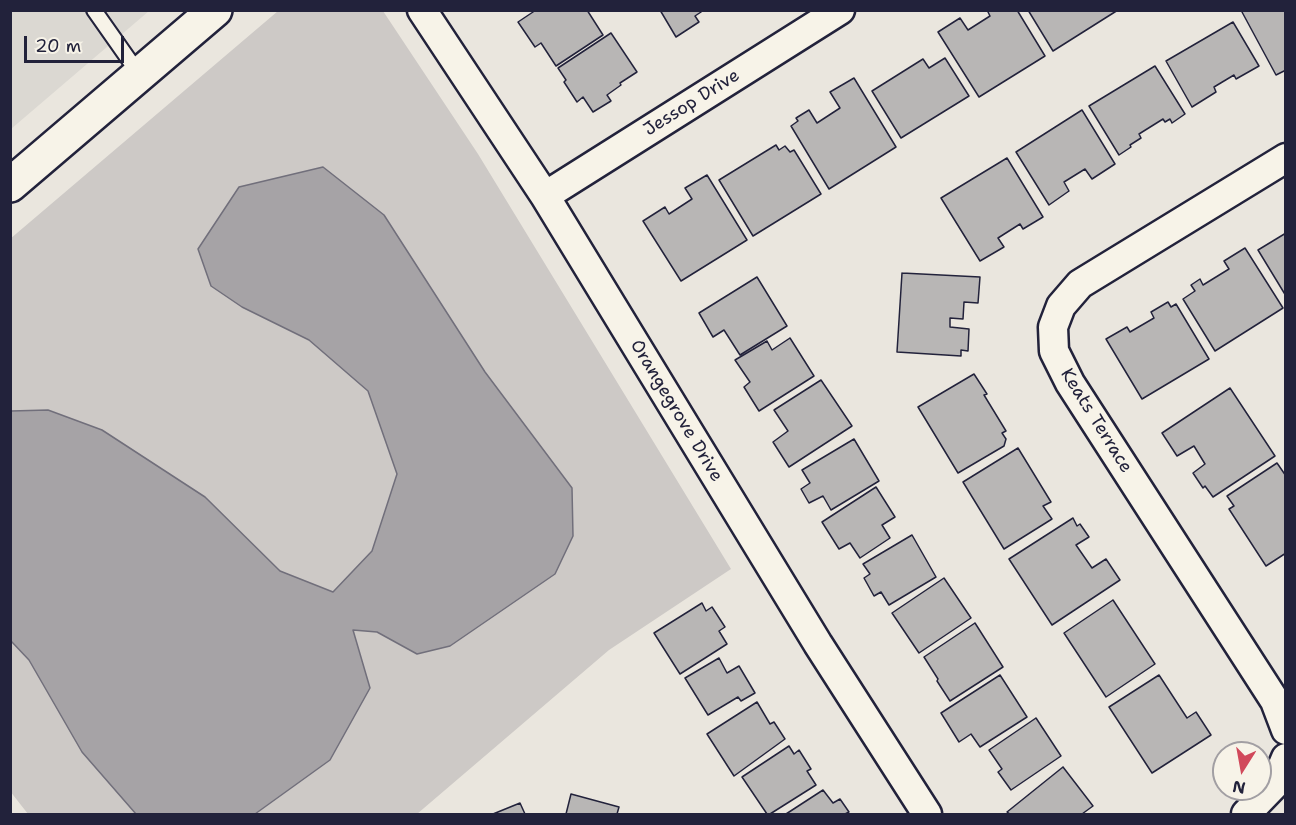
<!DOCTYPE html>
<style>
body{margin:0}
#map{position:relative;width:1296px;height:825px;overflow:hidden;background:#eae6de;font-family:"Shantell Sans",sans-serif}
canvas{display:block}
.frame{position:absolute;inset:0;border:12px solid #22223b;pointer-events:none}
.north{position:absolute;left:1212px;top:741px;width:60px;height:60px;box-sizing:border-box;background:#f7f3e8;border:2px solid #a29fa3;border-radius:50%;rotate:191deg;font-size:16px;font-weight:700;line-height:24px;text-align:center;color:#22223b}
.north::after{content:'';display:block;margin:auto;width:21px;height:27px;background:#d1495b;clip-path:polygon(50% 0,100% 100%,50% 72%,0 100%)}
.scale{position:absolute;left:24px;top:36px;width:100px;height:27px;box-sizing:border-box;border:3px solid #22223b;border-top:0;padding-left:8px;font-size:18px;line-height:21px;white-space:nowrap;color:#22223b;-webkit-text-stroke:4px #f7f3e8;paint-order:stroke}
</style>
<div id="map">
<canvas width="1296" height="825"></canvas>
<div class="frame"></div>
<div class="north">N</div>
<div class="scale">20 m</div>
</div>
<script>
const ctx = document.querySelector('canvas').getContext('2d');
ctx.lineJoin = 'round';
function fillPath(path, color) { ctx.fillStyle = color; ctx.fill(path, 'evenodd'); }
const poly = rows => new Path2D(rows.map(r => 'M' + r).join(''));
function stroke(path, color, width, dash) { ctx.strokeStyle = color; ctx.lineWidth = width; ctx.lineCap = dash ? 'butt' : 'round'; ctx.setLineDash(dash || []); ctx.stroke(path); }
function label(font, color, halo, rows, align = 'center') {
  ctx.font = font + ' "Shantell Sans",sans-serif'; ctx.lineWidth = 4.5; ctx.setLineDash([]); ctx.textBaseline = 'middle'; ctx.strokeStyle = halo; ctx.fillStyle = color; for (const [text, x, y, turn = 0] of rows) {
    ctx.save(); ctx.translate(x, y); ctx.rotate((+turn || 0) * Math.PI / 180); ctx.textAlign = isNaN(turn) ? turn : align; if (halo) ctx.strokeText(text, 0, 0); ctx.fillText(text, 0, 0); ctx.restore();
  }
}
fillPath(poly([
 [11,11,149,11,11,129]
]), '#dbd8d2');
fillPath(poly([
 [278,11,383,11,478,154,731,569,609,650,417,814,28,814,10,791,10,239]
]), '#cdc9c6');
const water = poly([
 [323,167,384,215,485,372,572,488,573,536,555,574,450,646,417,654,377,632,353,630,370,688,330,760,255,814,136,814,82,752,29,660,11,641,11,411,48,410,102,430,205,497,280,571,333,592,372,551,397,474,368,391,309,340,242,307,211,286,198,249,239,187,323,167]
]);
fillPath(water, '#a6a3a6');
stroke(water, '#716f7b', 1.5);
const building = poly([
 [536,10,587,10,603,35,556,66,541,43,535,47,518,22,536,10],
 [660,10,704,10,695,16,699,22,676,37,660,10],
 [987,10,1017,10,1045,56,979,97,938,32,960,18,968,30,990,16,987,10],
 [1028,10,1118,10,1053,51,1028,10],
 [1245,10,1286,10,1286,70,1276,75,1242,12,1245,10],
 [1233,22,1259,66,1236,79,1234,75,1214,87,1216,92,1192,107,1166,61,1233,22],
 [611,33,637,72,620,83,621,85,607,95,611,101,593,112,583,97,577,102,564,82,566,80,558,68,611,33],
 [945,58,969,96,901,138,872,91,923,59,929,68,945,58],
 [1155,66,1185,114,1172,123,1170,119,1165,122,1163,119,1139,134,1141,138,1130,145,1131,147,1119,155,1089,106,1155,66],
 [854,78,896,147,829,189,791,126,798,121,796,118,809,110,817,123,840,108,830,92,854,78],
 [1082,110,1115,164,1092,179,1085,169,1064,182,1069,191,1049,205,1016,152,1082,110],
 [776,145,779,150,785,146,790,152,794,150,821,194,753,236,719,180,776,145],
 [1007,158,1043,217,1023,229,1020,224,998,238,1004,247,980,261,941,198,1007,158],
 [707,175,747,240,681,281,643,221,665,207,669,214,692,199,685,188,707,175],
 [1286,233,1286,296,1258,250,1286,233],
 [1245,248,1283,308,1215,351,1183,299,1195,291,1191,285,1200,279,1203,285,1229,269,1224,261,1245,248],
 [902,273,980,277,978,303,964,302,963,319,950,318,950,327,969,329,968,351,961,350,961,356,897,352,902,273],
 [757,277,787,326,740,355,724,330,713,337,699,313,757,277],
 [1168,302,1171,307,1176,304,1209,359,1142,399,1106,339,1127,327,1130,332,1154,318,1151,312,1168,302],
 [790,338,814,376,759,411,744,387,750,382,735,360,767,341,772,350,790,338],
 [974,374,987,394,984,395,1006,431,1002,433,1006,439,1004,446,958,473,918,407,974,374],
 [821,380,852,426,789,467,773,442,788,431,774,410,821,380],
 [1230,388,1275,456,1213,497,1205,486,1203,488,1193,473,1205,464,1194,446,1177,456,1162,433,1230,388],
 [854,439,879,481,831,510,823,496,809,503,801,489,810,483,802,470,854,439],
 [1018,448,1051,502,1043,506,1052,519,1004,549,963,482,1018,448],
 [1277,463,1286,476,1286,553,1266,566,1229,509,1234,506,1227,496,1277,463],
 [876,487,895,517,882,525,890,538,860,558,850,543,839,549,822,522,876,487],
 [1073,518,1077,526,1080,524,1089,537,1076,545,1092,568,1106,559,1120,580,1052,625,1009,559,1073,518],
 [912,535,936,577,889,605,881,592,874,596,864,578,870,574,863,564,912,535],
 [944,578,971,618,919,653,892,613,944,578],
 [1113,600,1155,664,1106,697,1064,633,1113,600],
 [702,603,706,611,712,607,725,627,719,631,727,644,680,674,654,633,702,603],
 [975,623,1003,667,950,701,937,681,938,679,924,657,975,623],
 [719,658,727,673,739,666,755,693,741,701,738,697,708,715,685,678,719,658],
 [1000,675,1027,717,980,747,971,734,959,742,941,713,1000,675],
 [1159,675,1187,718,1196,712,1211,735,1152,773,1109,707,1159,675],
 [757,702,770,724,774,722,785,739,734,776,707,734,757,702],
 [1036,718,1061,756,1011,790,998,772,1002,769,989,750,1036,718],
 [789,746,794,754,799,750,811,769,807,771,816,785,770,814,767,814,742,777,789,746],
 [1063,767,1093,806,1082,814,1010,814,1007,812,1063,767],
 [823,790,833,803,840,799,849,812,845,814,786,814,823,790],
 [571,794,619,807,617,814,566,814,571,794],
 [520,803,525,814,493,814,520,803]
]);
fillPath(building, '#b8b6b5');
stroke(building, '#22223b', 1.5);
const service = poly([
 [94,10,139,74]
]);
const minor = poly([
 [422,10,545,196,818,644,927,814],
 [1286,158,1080,284,1061,306,1053,327,1054,351,1070,383,1275,701,1286,730],
 [545,196,840,10],
 [1246,814,1275,784,1286,758]
]);
const tertiary = poly([
 [10,185,215,10]
]);
stroke(service, '#22223b', 18);
stroke(minor, '#22223b', 33);
stroke(tertiary, '#22223b', 38);
stroke(service, '#f7f3e8', 14);
stroke(minor, '#f7f3e8', 28);
stroke(tertiary, '#f7f3e8', 33);
label('18px', '#22223b', '#f7f3e8', [
 ["Jessop Drive",692,103,-32],
 ["Orangegrove Drive",676,411,59],
 ["Keats Terrace",1096,421,58]
]);
</script>
